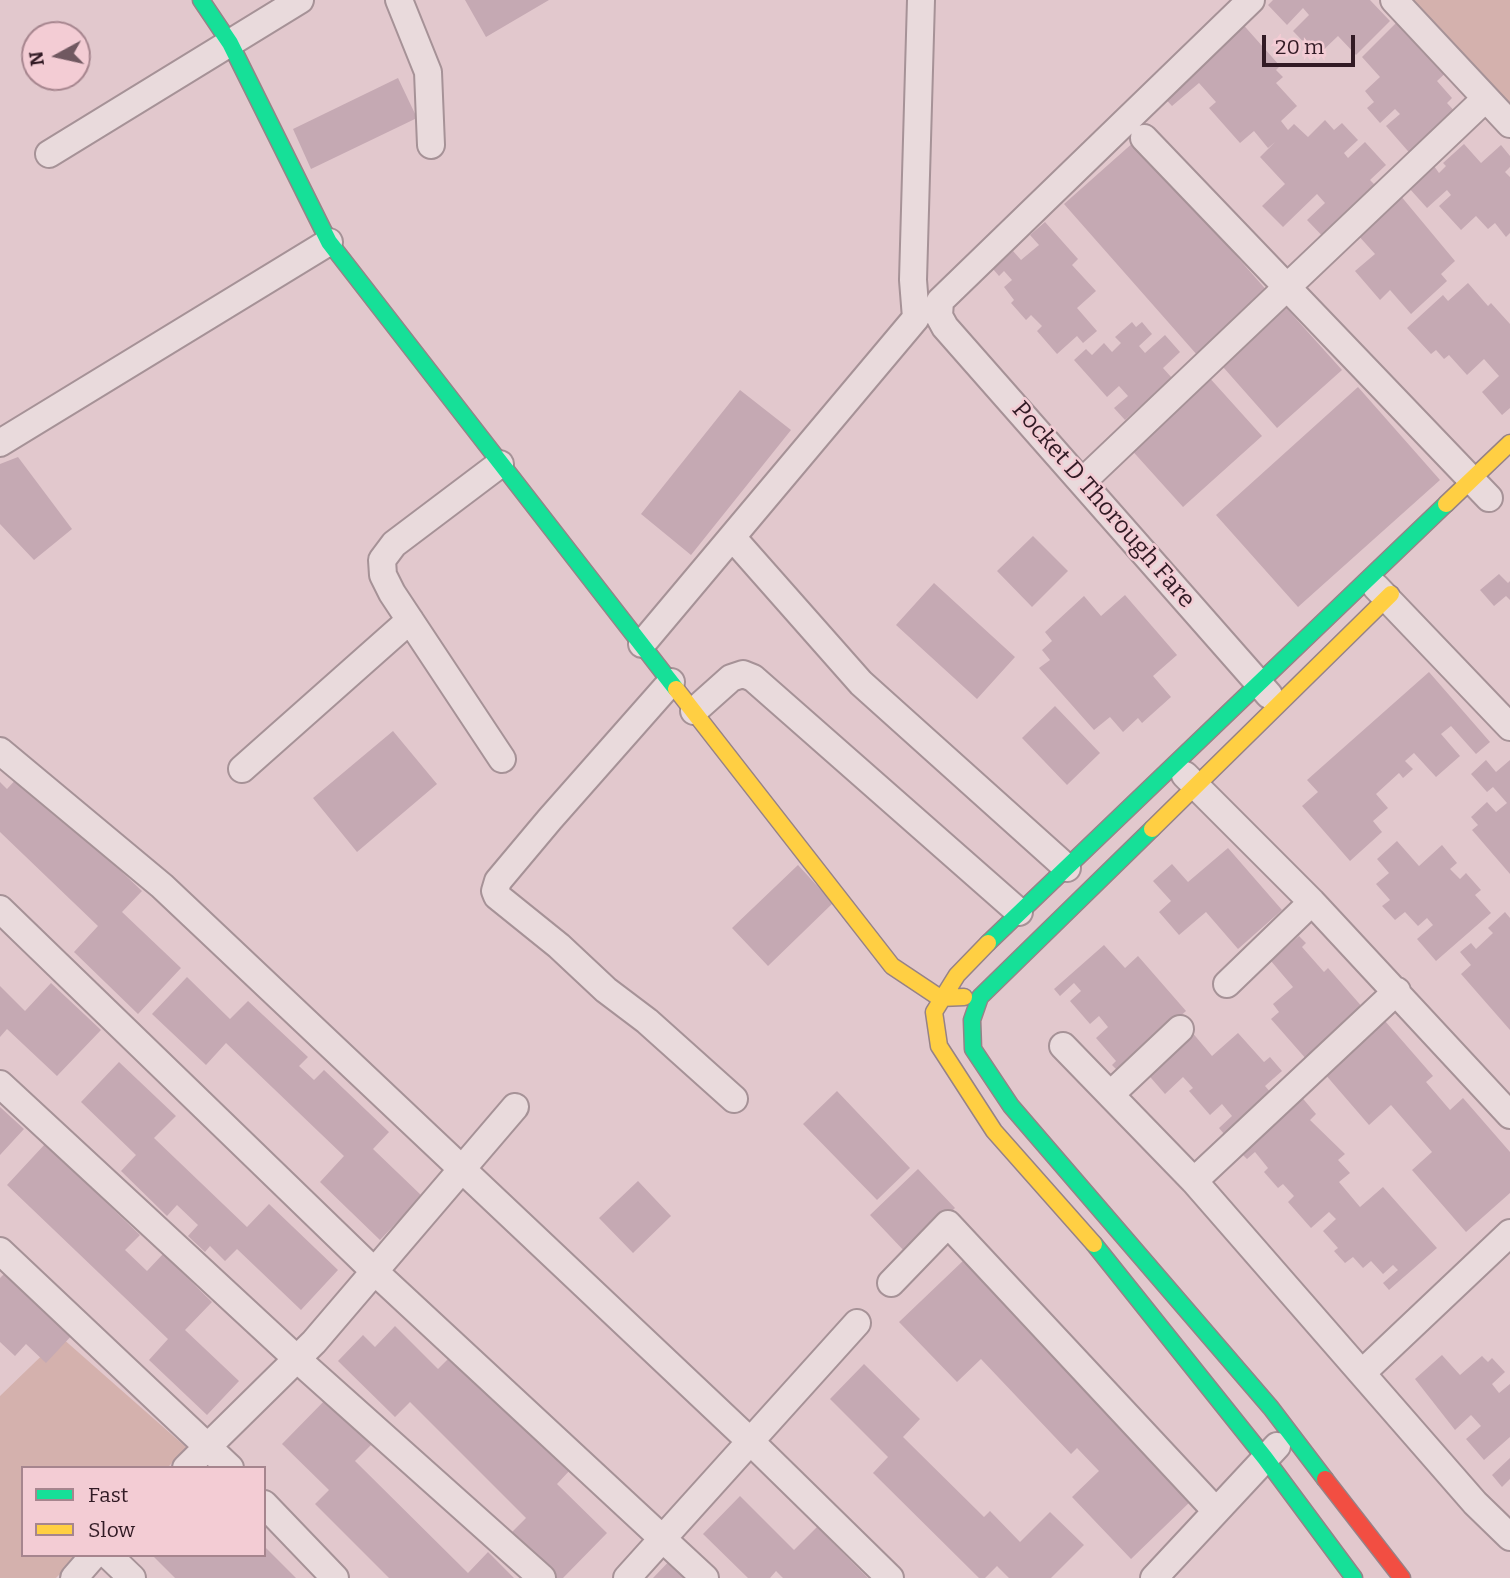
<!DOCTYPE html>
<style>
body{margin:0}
#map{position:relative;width:1510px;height:1578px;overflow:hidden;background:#e2c8cd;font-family:Bitter,serif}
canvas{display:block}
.legend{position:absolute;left:21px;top:1466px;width:245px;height:91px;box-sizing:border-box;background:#f3ccd4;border:2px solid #a6858e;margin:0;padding:9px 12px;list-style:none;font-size:21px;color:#321b25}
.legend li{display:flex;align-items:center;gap:14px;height:35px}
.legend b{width:35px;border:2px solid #a6858e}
.north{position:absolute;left:21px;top:21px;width:70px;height:70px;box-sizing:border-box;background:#f3ccd4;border:2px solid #a6858e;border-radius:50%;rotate:262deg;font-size:19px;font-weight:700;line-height:28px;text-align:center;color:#321b25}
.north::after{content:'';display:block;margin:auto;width:24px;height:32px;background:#705860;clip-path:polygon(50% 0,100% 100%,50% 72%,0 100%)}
.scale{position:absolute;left:1262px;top:35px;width:93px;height:32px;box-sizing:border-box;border:4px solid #321b25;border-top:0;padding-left:9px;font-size:21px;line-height:24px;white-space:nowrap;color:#321b25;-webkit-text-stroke:5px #f3ccd4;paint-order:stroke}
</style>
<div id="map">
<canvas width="1510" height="1578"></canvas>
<ul class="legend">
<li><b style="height:9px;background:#16e098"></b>Fast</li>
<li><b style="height:9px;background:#ffcf43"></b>Slow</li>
</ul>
<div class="north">N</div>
<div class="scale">20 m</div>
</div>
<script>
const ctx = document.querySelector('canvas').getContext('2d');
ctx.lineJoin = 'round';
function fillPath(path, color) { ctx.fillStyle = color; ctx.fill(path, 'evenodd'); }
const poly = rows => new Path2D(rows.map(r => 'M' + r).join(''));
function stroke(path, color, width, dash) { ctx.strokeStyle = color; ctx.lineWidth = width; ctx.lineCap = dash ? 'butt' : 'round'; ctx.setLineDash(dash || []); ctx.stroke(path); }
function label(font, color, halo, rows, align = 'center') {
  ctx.font = font + ' Bitter,serif'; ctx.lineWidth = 5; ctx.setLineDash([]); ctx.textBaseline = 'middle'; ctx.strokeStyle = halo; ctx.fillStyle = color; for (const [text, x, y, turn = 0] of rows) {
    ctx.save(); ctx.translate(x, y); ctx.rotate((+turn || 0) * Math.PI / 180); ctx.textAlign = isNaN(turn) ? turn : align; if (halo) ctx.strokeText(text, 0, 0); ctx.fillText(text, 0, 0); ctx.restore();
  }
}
fillPath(poly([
 [1400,0,1510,0,1510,120],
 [61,1337,187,1448,167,1468,23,1468,23,1555,79,1555,56,1578,0,1578,0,1396]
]), '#d4b1ad');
fillPath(poly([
 [465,0,549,0,486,37],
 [1273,0,1370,0,1390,21,1356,55,1338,36,1317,56,1293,31,1309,15,1303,8,1287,25,1268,5],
 [1404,15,1451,68,1437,81,1452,98,1447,103,1460,117,1414,158,1386,126,1400,114,1395,109,1380,123,1367,108,1374,102,1365,91,1380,77,1362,57],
 [1239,20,1280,66,1276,70,1283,77,1276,83,1297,106,1281,121,1288,130,1294,124,1308,137,1325,120,1334,130,1342,123,1358,140,1344,153,1348,158,1365,142,1386,165,1370,180,1377,187,1330,244,1307,220,1325,203,1317,194,1283,227,1262,206,1285,184,1260,157,1275,142,1268,148,1254,131,1240,143,1209,108,1216,102,1199,83,1172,106,1159,92],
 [398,78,417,118,311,169,293,129],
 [1135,141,1269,293,1198,356,1064,204],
 [1464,144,1481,163,1501,145,1510,156,1510,167,1505,172,1510,177,1510,233,1506,237,1495,223,1488,229,1476,216,1461,230,1439,206,1451,195,1447,190,1427,208,1409,188,1434,166,1439,173,1446,166,1443,163],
 [1400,195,1455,261,1441,274,1447,281,1411,314,1390,290,1380,300,1355,271,1375,254,1357,234],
 [1045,222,1078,259,1072,265,1096,291,1077,308,1097,331,1083,343,1077,336,1057,354,1037,331,1042,326,1031,315,1026,320,1011,303,1014,300,1004,287,1012,280,1004,271,999,276,993,269,1013,251,1021,260,1039,245,1030,235],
 [1468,283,1488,306,1491,303,1510,324,1510,408,1502,415,1482,392,1499,376,1484,359,1467,375,1449,355,1444,359,1436,350,1431,354,1407,328,1443,295,1448,301],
 [1280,301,1342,370,1277,428,1216,359],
 [1132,322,1136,327,1142,322,1152,334,1139,346,1145,353,1165,335,1180,352,1163,368,1181,388,1150,415,1142,405,1125,420,1114,408,1128,396,1119,386,1107,397,1074,360,1086,349,1092,355,1104,343,1112,352,1121,343,1115,337],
 [1207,375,1262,436,1183,507,1128,446],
 [1358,387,1440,480,1298,607,1216,515],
 [740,390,791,430,691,555,641,514],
 [18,457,72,529,34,560,0,524,0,464],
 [1033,536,1068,571,1032,607,997,571],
 [1499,574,1508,583,1510,581,1510,600,1506,596,1494,606,1480,590],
 [934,583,1015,657,977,699,896,625],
 [1125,595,1177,655,1153,676,1171,697,1142,723,1138,718,1123,732,1110,717,1094,730,1039,668,1050,660,1042,650,1052,641,1045,632,1084,596,1101,616],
 [1429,672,1490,742,1476,754,1451,726,1441,734,1460,756,1436,777,1414,753,1405,761,1413,769,1403,778,1399,773,1376,794,1388,808,1373,821,1382,832,1350,861,1302,806,1318,792,1307,780],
 [1055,706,1100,753,1067,785,1022,738],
 [393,731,437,784,357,852,313,798],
 [1486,760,1496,772,1510,760,1510,874,1472,830,1478,825,1471,817,1487,802,1496,812,1507,803,1493,787,1487,792,1471,774],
 [20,775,142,891,122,912,181,968,138,1014,74,952,98,926,0,832,0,782,7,789],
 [1397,841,1419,866,1442,845,1457,863,1450,869,1460,879,1466,873,1481,890,1475,895,1491,913,1436,961,1417,939,1433,925,1427,918,1418,926,1405,912,1395,920,1382,906,1390,900,1376,884,1389,873,1377,859],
 [1228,848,1282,910,1238,949,1206,912,1179,935,1159,912,1171,901,1153,881,1172,864,1188,882],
 [798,865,833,903,768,966,732,928],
 [1505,912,1510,918,1510,1030,1461,974,1471,965,1460,952,1471,943,1476,949,1493,933,1488,928],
 [1299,936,1306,943,1302,947,1324,972,1328,968,1364,1009,1307,1060,1271,1019,1279,1012,1273,1004,1293,987,1271,961],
 [1104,945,1125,968,1138,956,1186,1011,1118,1071,1112,1065,1116,1061,1096,1038,1108,1027,1099,1016,1090,1024,1070,1001,1081,991,1074,983,1060,996,1054,989],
 [187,977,230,1019,248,1001,308,1057,299,1066,314,1080,324,1070,389,1132,373,1149,422,1196,380,1240,320,1182,344,1156,226,1043,206,1065,152,1014],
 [51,983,101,1030,57,1076,7,1029,0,1037,0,986,25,1011],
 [1378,1013,1433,1076,1426,1082,1450,1110,1463,1098,1510,1152,1510,1193,1466,1232,1412,1170,1432,1152,1391,1105,1369,1125,1318,1066],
 [1191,1031,1212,1056,1238,1033,1264,1062,1270,1057,1282,1071,1265,1086,1278,1101,1231,1142,1219,1128,1232,1116,1222,1104,1210,1115,1189,1091,1193,1088,1183,1077,1165,1094,1145,1071],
 [119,1062,176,1116,154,1138,247,1227,269,1204,338,1270,301,1310,237,1249,225,1261,210,1246,205,1252,188,1236,198,1225,177,1205,167,1216,121,1171,136,1155,81,1102],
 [837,1091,910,1168,877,1200,803,1124],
 [1299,1094,1316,1114,1310,1120,1345,1154,1338,1160,1350,1173,1339,1182,1360,1207,1383,1187,1437,1248,1389,1290,1383,1283,1398,1270,1393,1265,1383,1274,1371,1261,1363,1268,1353,1257,1345,1263,1334,1251,1338,1248,1323,1231,1336,1219,1329,1212,1311,1228,1288,1202,1294,1196,1283,1184,1278,1188,1264,1172,1268,1168,1255,1152,1247,1159,1237,1149],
 [0,1107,24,1129,0,1155],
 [45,1144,140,1235,125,1250,147,1271,163,1254,212,1302,185,1330,239,1381,207,1415,149,1360,168,1339,7,1185],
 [918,1169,955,1208,907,1254,870,1215],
 [638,1181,671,1216,633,1253,599,1218],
 [965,1259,1193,1499,1131,1559,1072,1497,1099,1471,1077,1448,1071,1454,981,1359,957,1382,899,1322],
 [8,1270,74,1333,46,1363,26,1344,15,1356,0,1342,0,1278],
 [395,1326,438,1369,454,1353,571,1469,557,1484,607,1533,563,1578,557,1578,511,1533,526,1518,410,1402,395,1417,338,1361,363,1335,375,1347],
 [1442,1355,1460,1375,1482,1356,1488,1362,1492,1358,1505,1372,1492,1384,1499,1393,1510,1384,1510,1437,1484,1460,1466,1439,1481,1426,1471,1415,1455,1430,1415,1379],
 [864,1364,920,1419,903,1437,984,1517,990,1511,1020,1542,1050,1512,1084,1545,1051,1578,1009,1578,997,1566,985,1578,979,1578,873,1473,888,1457,830,1399],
 [329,1396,375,1441,355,1461,468,1573,488,1552,514,1578,389,1578,315,1504,329,1490,282,1444],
 [1510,1458,1510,1479,1502,1487,1492,1475],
 [740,1496,794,1550,817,1527,868,1578,783,1578,776,1571,770,1578,748,1578,703,1534],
 [264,1546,296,1578,175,1578,152,1555,264,1555],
 [675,1555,698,1578,653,1578]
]), '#c5a9b3');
const street = poly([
 [399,0,428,72,431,145],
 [1251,0,940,301,939,316,945,327,1269,695],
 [1394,0,1510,124],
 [1144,138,1489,498],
 [49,154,300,0],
 [0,443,329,242],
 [500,464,394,544,382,560,383,575,392,593,502,759],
 [1082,482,1485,99],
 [732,537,861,683,1067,868],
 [1376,587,1510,727],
 [642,644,916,318,913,280,921,0],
 [671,682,550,819,498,881,495,891,497,896,559,946,606,990,647,1021,734,1099],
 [694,711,731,678,743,674,753,678,1019,912],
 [0,751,162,886,750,1441,890,1578],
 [242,769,410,620],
 [1185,775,1312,902,1510,1115],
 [0,909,373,1270,705,1578],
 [1227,984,1312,902],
 [1063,1046,1194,1181,1475,1503,1510,1537],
 [0,1084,297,1359,542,1578],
 [1111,1094,1180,1029],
 [1194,1181,1397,991],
 [0,1251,230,1468],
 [891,1283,948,1224,1216,1511],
 [1362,1373,1510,1233],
 [186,1468,314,1342,515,1107],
 [264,1504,335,1578],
 [108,1555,132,1578],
 [74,1578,94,1555],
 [627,1578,857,1323],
 [1154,1578,1277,1446]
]);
const fast = poly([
 [201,0,230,43,329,242,676,689],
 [1152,829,980,997,972,1020,973,1049,1011,1106,1271,1408,1325,1479],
 [988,943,1446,504],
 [1094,1244,1265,1458,1354,1578]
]);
const slow = poly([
 [1446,504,1510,443],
 [676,689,892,966,940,998,964,997],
 [1152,829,1391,594],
 [988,943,957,975,934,1012,939,1046,994,1131,1094,1244]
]);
const jam = poly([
 [1325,1479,1402,1578]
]);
stroke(street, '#a69297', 30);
stroke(fast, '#968287', 19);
stroke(slow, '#968287', 19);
stroke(jam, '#968287', 19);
stroke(street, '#e9dadc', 26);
stroke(fast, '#16e098', 16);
stroke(slow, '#ffcf43', 16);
stroke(jam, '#f24e42', 16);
label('24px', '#321b25', '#f3ccd4', [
 ["Pocket D Thorough Fare",1103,505,49]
]);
</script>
